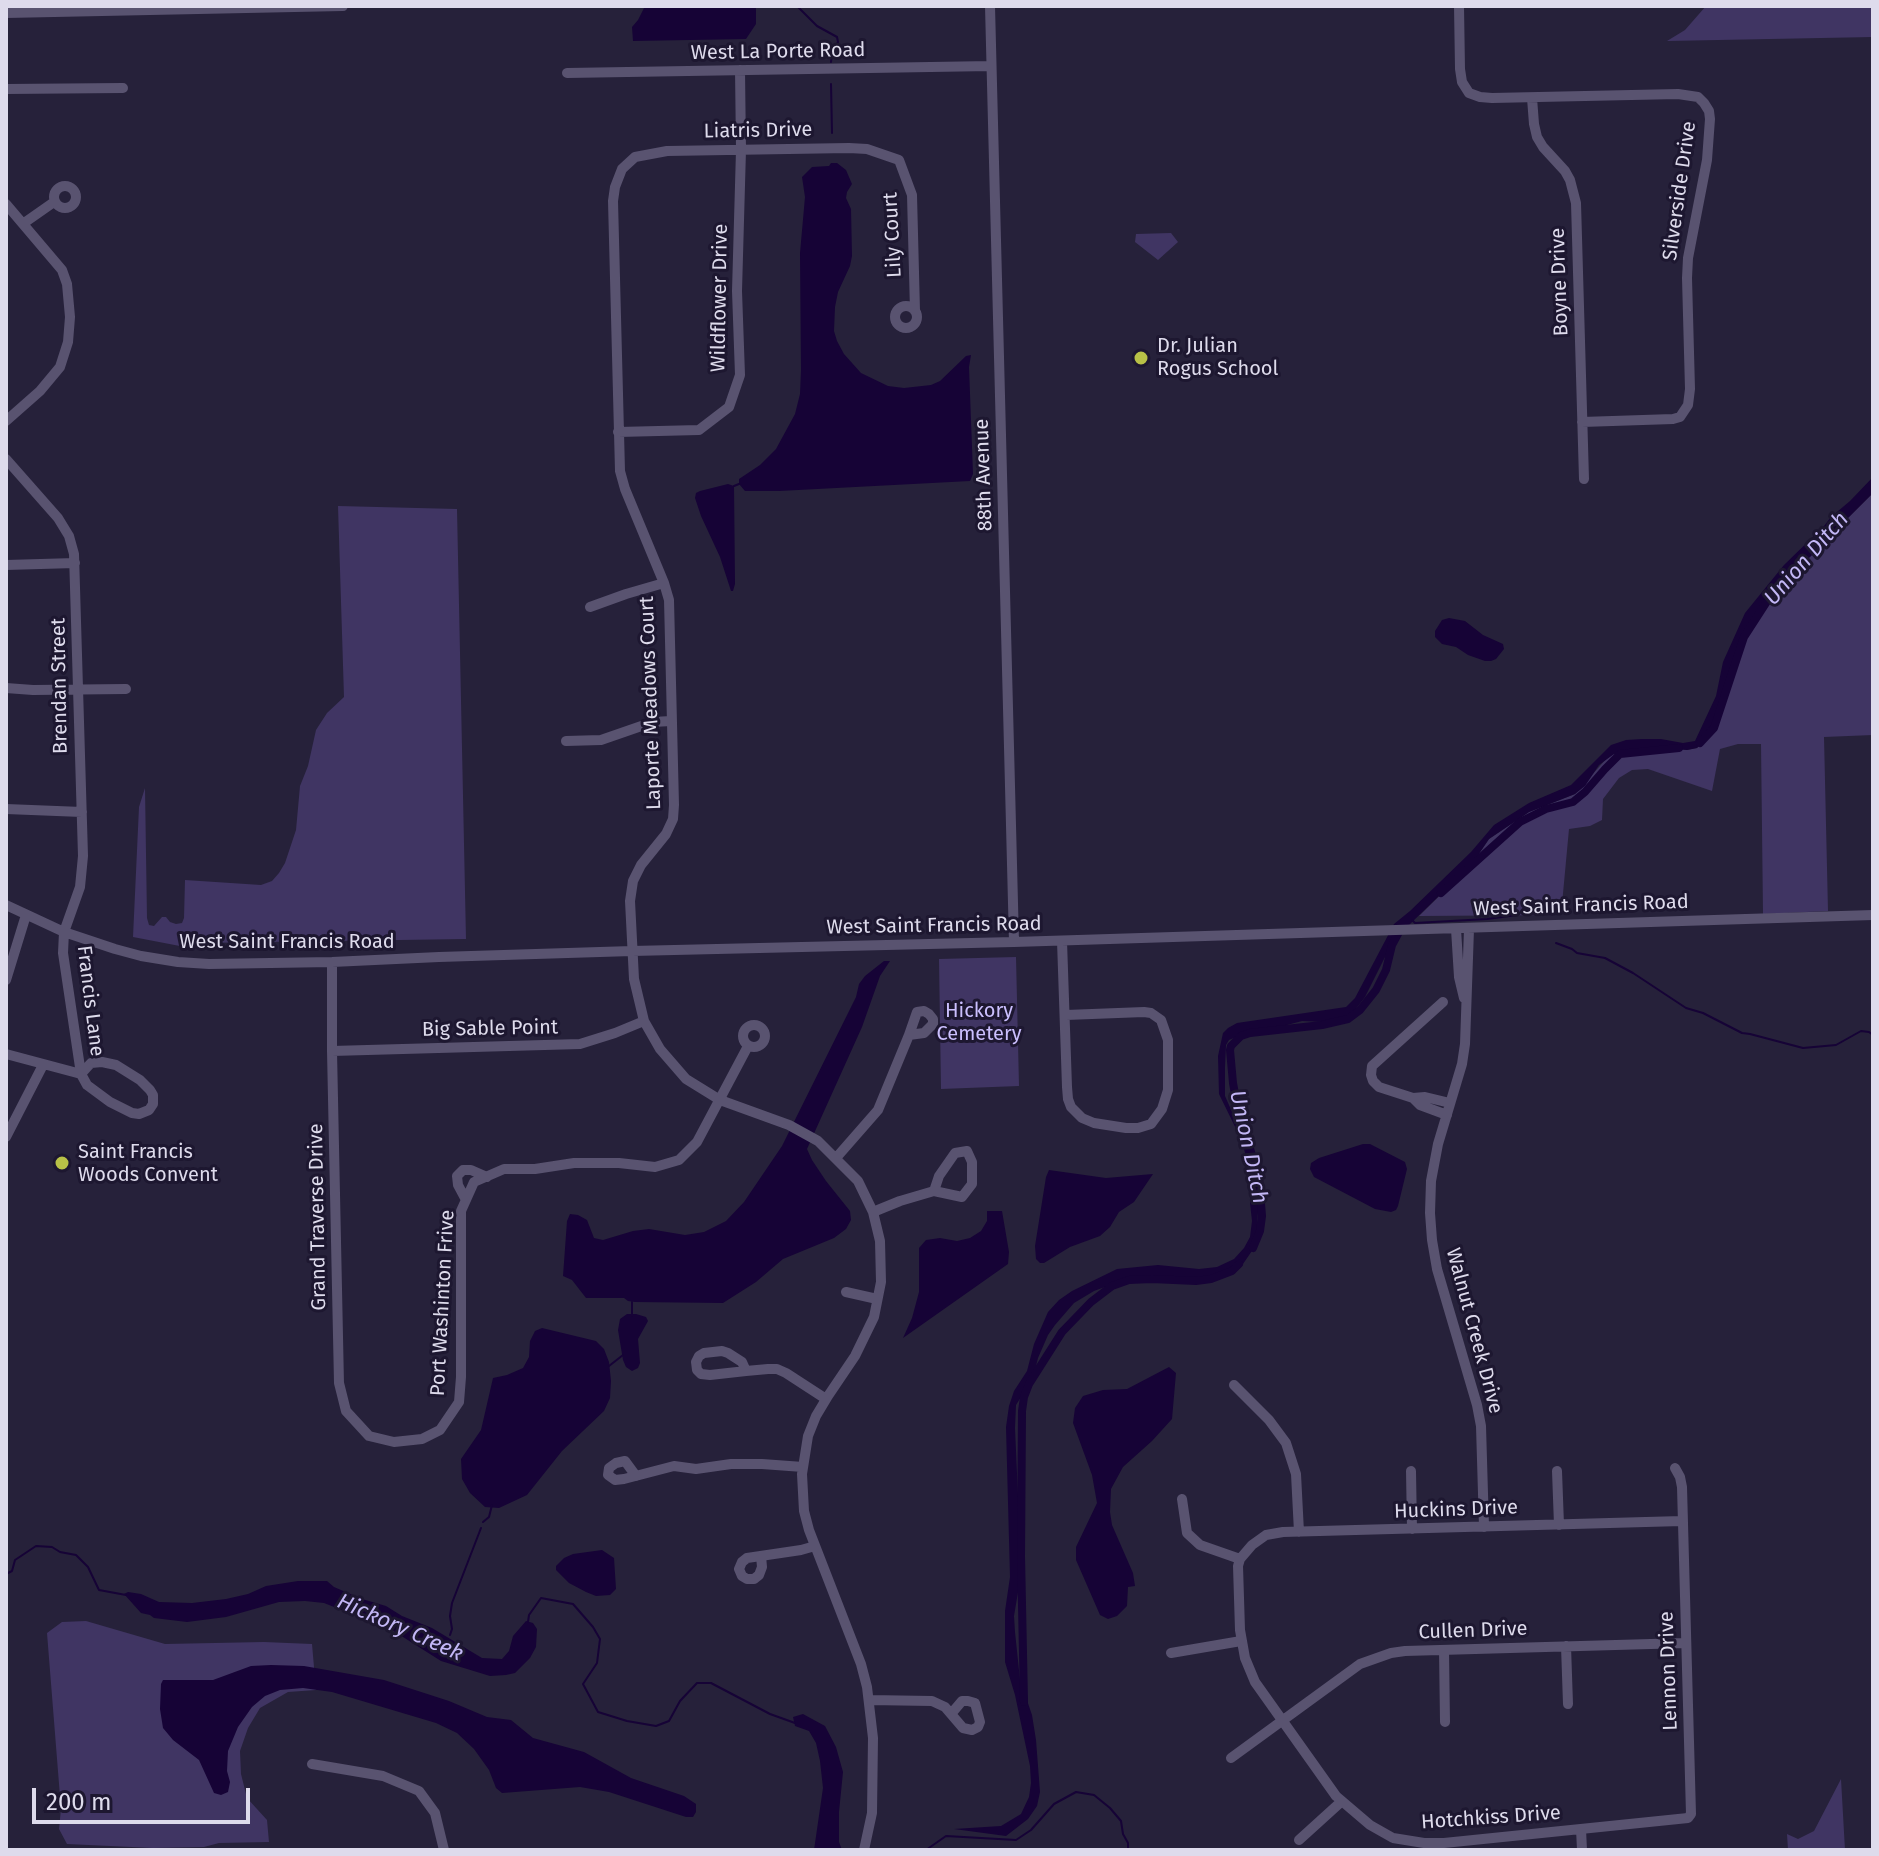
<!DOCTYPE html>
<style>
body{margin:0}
#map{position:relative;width:1879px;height:1856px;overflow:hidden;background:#26213a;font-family:"Fira Sans",sans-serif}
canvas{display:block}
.frame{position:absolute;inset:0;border:8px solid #dedbec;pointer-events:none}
.scale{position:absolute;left:32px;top:1788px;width:218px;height:36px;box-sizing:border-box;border:4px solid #dedbec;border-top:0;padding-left:10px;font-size:24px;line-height:28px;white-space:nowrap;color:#dedbec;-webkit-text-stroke:6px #1d1730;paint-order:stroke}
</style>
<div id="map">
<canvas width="1879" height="1856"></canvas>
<div class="frame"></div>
<div class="scale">200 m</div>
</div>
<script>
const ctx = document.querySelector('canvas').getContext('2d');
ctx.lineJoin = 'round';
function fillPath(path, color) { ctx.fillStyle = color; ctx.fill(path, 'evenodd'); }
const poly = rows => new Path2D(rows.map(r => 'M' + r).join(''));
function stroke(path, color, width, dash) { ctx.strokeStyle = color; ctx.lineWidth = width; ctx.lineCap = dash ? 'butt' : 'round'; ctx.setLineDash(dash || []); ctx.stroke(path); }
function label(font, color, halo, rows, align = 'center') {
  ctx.font = font + ' "Fira Sans",sans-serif'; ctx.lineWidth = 6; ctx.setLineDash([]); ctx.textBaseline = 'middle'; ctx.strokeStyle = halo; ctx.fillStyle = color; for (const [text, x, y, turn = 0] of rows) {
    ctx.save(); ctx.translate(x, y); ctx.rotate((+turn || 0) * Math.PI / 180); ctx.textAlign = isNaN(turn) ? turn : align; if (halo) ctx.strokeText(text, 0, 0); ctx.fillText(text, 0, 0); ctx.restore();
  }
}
fillPath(poly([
 [1706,6,1873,6,1873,37,1667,41,1685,30],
 [1171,233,1178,242,1158,260,1135,242,1136,234],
 [1873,493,1873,735,1824,737,1828,911,1763,914,1761,744,1738,744,1720,749,1712,791,1648,769,1632,770,1619,778,1603,799,1602,820,1590,826,1569,829,1561,915,1419,916,1472,864,1489,839,1529,812,1575,794,1607,758,1614,754,1636,750,1666,748,1687,750,1697,748,1707,737,1710,730,1731,669,1748,626,1755,615,1802,560,1811,546,1832,534],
 [338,506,457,509,466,939,199,943,185,947,133,937,139,807,145,788,147,918,149,925,154,926,162,917,166,917,170,922,176,924,182,923,184,918,185,880,261,885,272,881,279,873,285,863,296,830,300,786,308,766,316,730,327,713,344,697],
 [1016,957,1019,1086,941,1089,939,959],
 [86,1621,165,1644,264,1642,312,1644,316,1690,288,1692,260,1708,248,1728,240,1751,241,1774,247,1798,267,1820,269,1842,219,1843,204,1847,153,1848,67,1844,59,1829,61,1809,47,1633,62,1622],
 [1841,1779,1845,1850,1788,1850,1787,1834,1798,1839,1814,1831]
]), '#403563');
fillPath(poly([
 [645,6,756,6,756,24,746,39,633,41,632,27,638,20],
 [831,163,837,163,846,170,852,184,847,192,846,198,851,209,852,256,850,266,838,292,835,307,834,331,837,341,844,354,861,373,888,386,904,388,931,385,940,381,966,356,971,355,969,367,973,474,970,481,779,491,745,491,739,484,739,479,760,465,776,449,795,414,800,394,801,370,800,253,805,197,802,177,812,167,829,166],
 [1873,477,1872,494,1832,534,1811,546,1802,560,1751,621,1731,669,1710,730,1701,744,1697,748,1687,750,1666,748,1636,750,1614,754,1599,765,1585,786,1575,794,1529,812,1489,839,1472,864,1410,924,1391,945,1365,997,1351,1015,1325,1022,1302,1021,1272,1029,1245,1033,1229,1040,1226,1045,1225,1067,1225,1096,1248,1148,1254,1157,1260,1177,1256,1245,1243,1264,1235,1269,1222,1274,1203,1279,1135,1278,1121,1281,1094,1291,1074,1303,1055,1325,1048,1335,1038,1358,1032,1382,1026,1389,1016,1405,1015,1428,1020,1543,1018,1592,1014,1616,1015,1632,1020,1680,1032,1715,1036,1740,1040,1792,1037,1806,1028,1819,1006,1836,954,1829,1001,1826,1021,1814,1029,1797,1031,1783,1030,1766,1015,1695,1005,1662,1005,1611,1010,1577,1006,1427,1009,1406,1014,1391,1027,1371,1034,1344,1048,1312,1059,1300,1072,1291,1117,1269,1158,1265,1199,1269,1217,1267,1234,1259,1244,1248,1250,1237,1252,1221,1250,1203,1253,1185,1242,1141,1219,1094,1218,1056,1223,1033,1228,1028,1237,1023,1346,1007,1355,998,1394,924,1410,911,1471,852,1494,825,1529,803,1571,785,1611,745,1626,740,1642,739,1661,739,1683,743,1695,741,1716,696,1723,662,1745,613,1784,565,1824,526,1831,517,1850,501],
 [728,484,734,486,735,584,733,591,731,591,720,557,701,516,695,498,696,493,700,491],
 [1449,618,1465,621,1483,635,1503,644,1504,649,1496,659,1491,661,1485,661,1468,655,1456,647,1442,644,1435,637,1435,631,1442,620],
 [884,961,890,961,880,976,862,1027,807,1149,812,1160,826,1181,850,1211,851,1220,846,1229,834,1238,783,1259,756,1282,723,1303,635,1302,628,1301,624,1298,586,1298,572,1280,563,1276,567,1221,570,1214,578,1215,587,1220,594,1238,603,1240,633,1231,649,1229,685,1235,704,1232,726,1221,744,1202,782,1146,856,997,859,984,865,976],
 [1363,1144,1370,1144,1405,1162,1407,1169,1398,1206,1396,1210,1391,1212,1375,1209,1314,1177,1310,1169,1311,1163,1319,1158],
 [1049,1170,1106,1178,1153,1174,1134,1202,1119,1212,1110,1227,1100,1236,1070,1247,1044,1263,1040,1263,1036,1259,1035,1246,1046,1177],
 [987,1211,1002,1211,1009,1252,1008,1264,903,1338,912,1318,919,1292,919,1248,926,1240,940,1238,957,1241,970,1238,981,1231,987,1221],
 [627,1314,636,1314,646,1317,648,1321,638,1339,640,1363,638,1368,632,1371,626,1367,623,1360,618,1330,620,1319],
 [542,1328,596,1341,604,1349,609,1362,611,1381,610,1398,604,1411,562,1451,527,1495,499,1508,485,1507,470,1493,462,1479,461,1459,481,1430,493,1378,507,1375,523,1368,529,1357,530,1341,535,1331],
 [1169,1367,1176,1373,1172,1419,1152,1441,1123,1467,1111,1489,1110,1512,1112,1525,1133,1573,1135,1586,1128,1587,1127,1606,1117,1616,1108,1619,1100,1615,1076,1560,1076,1547,1097,1503,1092,1475,1073,1423,1075,1408,1083,1396,1103,1390,1127,1389],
 [602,1550,614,1558,616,1589,610,1595,596,1596,586,1592,569,1583,556,1570,556,1566,564,1558,573,1554],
 [298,1581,327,1581,334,1587,362,1599,386,1606,402,1616,432,1628,482,1658,502,1659,509,1651,513,1636,526,1621,533,1623,537,1629,536,1647,530,1658,515,1673,506,1675,490,1676,441,1661,392,1630,324,1603,305,1601,279,1602,226,1617,187,1622,154,1618,150,1615,141,1613,124,1594,128,1592,141,1594,159,1602,192,1603,226,1599,248,1594,266,1586],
 [271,1665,304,1666,384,1680,449,1701,487,1717,511,1720,533,1738,584,1752,631,1778,684,1796,696,1804,696,1812,693,1817,686,1817,609,1792,580,1787,502,1793,496,1788,489,1770,474,1749,457,1733,436,1723,332,1692,303,1688,280,1690,265,1696,252,1707,238,1727,228,1751,227,1771,230,1782,228,1792,221,1795,214,1793,199,1760,173,1740,163,1728,160,1709,161,1684,163,1680,213,1680,251,1666],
 [803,1714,825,1726,836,1747,843,1772,839,1812,839,1842,842,1850,814,1850,823,1788,820,1761,816,1743,809,1731,795,1726,793,1717]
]), '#160336');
stroke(poly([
 [797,6,817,26,837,37,838,42,832,54,831,62],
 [831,84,832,133],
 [734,486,739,484],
 [1412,920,1415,923,1487,919,1517,915],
 [1556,943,1572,949,1577,953,1605,958,1633,973,1686,1008,1703,1013,1742,1033,1750,1034,1803,1048,1836,1045,1861,1031,1869,1032,1873,1035],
 [632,1316,632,1302],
 [609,1366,623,1355],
 [483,1522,489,1517,492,1505],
 [6,1574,12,1571,15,1560,36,1546,52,1547,60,1552,76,1555,88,1567,99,1590,126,1595],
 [528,1622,529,1615,541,1598,573,1604,593,1627,600,1639,597,1663,583,1684,598,1712,627,1721,656,1726,669,1721,680,1701,697,1683,711,1683,770,1714,795,1723],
 [450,1635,452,1629,450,1616,452,1603,481,1528],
 [926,1850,946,1836,1016,1840,1031,1830,1054,1804,1076,1792,1094,1795,1110,1808,1121,1821,1123,1834,1128,1843,1128,1850]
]), '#160336', 2);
stroke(poly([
 [1800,561,1828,534],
 [1700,743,1714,728,1744,637,1775,589],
 [1441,893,1520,822,1546,809,1573,802,1585,792,1605,769,1620,754,1679,748],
 [1254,1162,1237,1105,1233,1083,1230,1050,1231,1046,1241,1036,1250,1033,1322,1025,1348,1019,1360,1010,1376,990,1386,970,1392,945,1399,932],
 [1253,1248,1260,1231,1262,1216,1259,1179],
 [1024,1702,1021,1556,1022,1411,1024,1397,1029,1384,1062,1332,1091,1302,1112,1286,1129,1280,1152,1279,1196,1281,1211,1279,1232,1271,1239,1264]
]), '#160336', 8);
stroke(poly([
 [990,6,1014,942],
 [1459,6,1460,69,1462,82,1469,93,1480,97,1492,98,1678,94,1698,97,1704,103,1709,111,1710,119,1707,160,1688,258,1687,278,1690,389,1688,405,1680,417,1673,419,1582,422],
 [6,13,343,6],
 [567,73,991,66],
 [6,89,123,88],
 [1532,98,1534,124,1537,137,1543,147,1565,171,1570,180,1576,203,1584,479],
 '54 197a11 11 0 1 1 22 0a11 11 0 1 1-22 0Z',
 [6,204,62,270,67,284,70,317,68,342,60,367,40,391,6,421],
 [24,223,54,202],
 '895 317a11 11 0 1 1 22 0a11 11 0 1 1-22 0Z',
 [618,432,699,430,729,407,740,375,737,291,741,150,740,70],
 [6,459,58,518,69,536,74,554,83,856,80,887,64,932,63,953,81,1074,87,1085,110,1102,132,1113,139,1114,149,1110,153,1104,153,1095,150,1090,140,1080,116,1065,102,1062,91,1063,81,1074],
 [6,565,75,563],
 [590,607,626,594,664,583],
 [6,688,33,690,126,689],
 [566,741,601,740,653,722,671,721],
 [6,809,82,812],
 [6,905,64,932,115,949,141,956,178,962,209,964,332,962,439,957,632,951,1014,942,1873,915],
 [1456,929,1459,977,1464,998],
 [1469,929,1465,1044,1462,1064,1438,1144,1431,1181,1430,1213,1432,1240,1437,1269,1477,1405,1481,1426,1484,1527],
 [1062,941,1067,1087,1068,1099,1071,1107,1082,1118,1094,1123,1126,1128,1138,1128,1151,1124,1162,1109,1168,1090,1168,1040,1161,1020,1151,1013,1144,1012,1066,1015],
 [332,962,332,1051,339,1383,346,1411,369,1436,394,1442,422,1439,440,1430,459,1402,461,1377,461,1211,474,1182,504,1169,535,1169,574,1163,619,1163,655,1167,679,1160,697,1142,748,1046],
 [6,980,26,915],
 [1443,1002,1372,1066,1371,1075,1373,1081,1379,1087,1413,1098,1420,1105,1447,1115],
 '743 1036a11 11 0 1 1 22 0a11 11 0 1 1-22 0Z',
 [332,1051,580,1044,615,1033,644,1021],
 [6,1054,81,1074],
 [1413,1098,1425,1097,1450,1103],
 [6,1137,43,1065],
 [836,1158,878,1110,909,1035,924,1033,933,1024,933,1019,929,1014,924,1011,917,1012,909,1035],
 [466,1200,458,1185,457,1176,463,1170,471,1170,487,1177],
 [873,1212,900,1201,934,1191,962,1197,972,1184,972,1162,967,1151,955,1153,939,1176,934,1191],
 [846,1292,877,1299],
 [746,1371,742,1362,728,1353,722,1351,704,1353,699,1356,696,1362,697,1370,701,1374,710,1375,746,1371,768,1369,777,1369,786,1373,826,1399],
 [1234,1385,1269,1420,1286,1443,1296,1474,1299,1532],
 [1675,1468,1680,1477,1682,1487,1691,1814,1688,1818,1444,1843,1424,1843,1393,1838,1370,1825,1336,1796,1255,1682,1245,1658,1240,1630,1238,1566,1240,1559,1252,1545,1266,1535,1283,1532,1682,1521],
 [1411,1471,1412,1529],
 [1557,1471,1559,1525],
 [636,1476,625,1461,616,1463,609,1468,608,1475,615,1480,624,1479,674,1466,696,1469,731,1464,762,1464,803,1467],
 [1182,1499,1187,1533,1200,1545,1240,1559],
 [761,1556,762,1567,759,1575,754,1579,747,1579,742,1576,739,1569,742,1562,747,1558,801,1550,815,1546],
 [1566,1646,1568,1704],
 [1444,1650,1445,1722],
 [1171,1653,1241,1641],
 [869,1700,932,1701,945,1707,963,1728,972,1730,978,1727,980,1722,975,1703,968,1701,962,1701,951,1714],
 [1231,1758,1360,1664,1391,1653,1405,1651,1686,1643],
 [312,1764,383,1776,419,1791,435,1813,444,1850],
 [1581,1829,1582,1850],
 [1299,1840,1342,1801],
 [864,1850,872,1813,873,1738,867,1687,861,1664,809,1530,804,1511,802,1474,808,1436,816,1416,828,1396,855,1356,874,1317,881,1282,880,1241,873,1212,858,1181,818,1141,789,1125,720,1100,686,1079,660,1049,644,1021,634,979,630,901,633,881,641,865,666,834,673,819,674,805,669,600,664,583,625,489,620,471,613,201,615,187,622,169,635,157,667,151,849,148,867,149,899,160,912,195,915,311]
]), '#595370', 10);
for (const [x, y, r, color] of [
 [1141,358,8,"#b8c147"],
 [62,1163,8,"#b8c147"]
]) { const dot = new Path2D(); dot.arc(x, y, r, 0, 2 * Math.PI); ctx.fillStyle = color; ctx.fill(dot); stroke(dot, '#1d1730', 3); }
label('20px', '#dedbec', '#1d1730', [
 ["West La Porte Road",778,52,-1],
 ["Liatris Drive",758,131,-1],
 ["Silverside Drive",1680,191,-82],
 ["Lily Court",893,235,-93],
 ["Boyne Drive",1560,282,-92],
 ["Wildflower Drive",720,298,-89],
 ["88th Avenue",984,475,-92],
 ["Brendan Street",60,686,-91],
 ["Laporte Meadows Court",651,703,-92],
 ["West Saint Francis Road",1581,906,-2],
 ["West Saint Francis Road",934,926,-1],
 ["West Saint Francis Road",287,942],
 ["Francis Lane",90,1001,83],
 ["Big Sable Point",490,1029,-1],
 ["Grand Traverse Drive",318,1217,-91],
 ["Port Washinton Frive",443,1303,-87],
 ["Walnut Creek Drive",1474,1331,75],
 ["Huckins Drive",1456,1510,-2],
 ["Cullen Drive",1473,1631,-2],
 ["Lennon Drive",1669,1671,-92],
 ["Hotchkiss Drive",1491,1818,-4]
]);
label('20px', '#dedbec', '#1d1730', [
 ["Dr. Julian",1157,346],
 ["Rogus School",1157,369],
 ["Saint Francis",78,1152],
 ["Woods Convent",78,1175]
], 'left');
label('20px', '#cbbffe', '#1d1730', [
 ["Hickory",979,1011],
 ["Cemetery",979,1034]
]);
label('italic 22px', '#c3b7f6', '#1d1730', [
 ["Union Ditch",1807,559,-49],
 ["Union Ditch",1248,1147,78],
 ["Hickory Creek",400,1628,24]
]);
</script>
